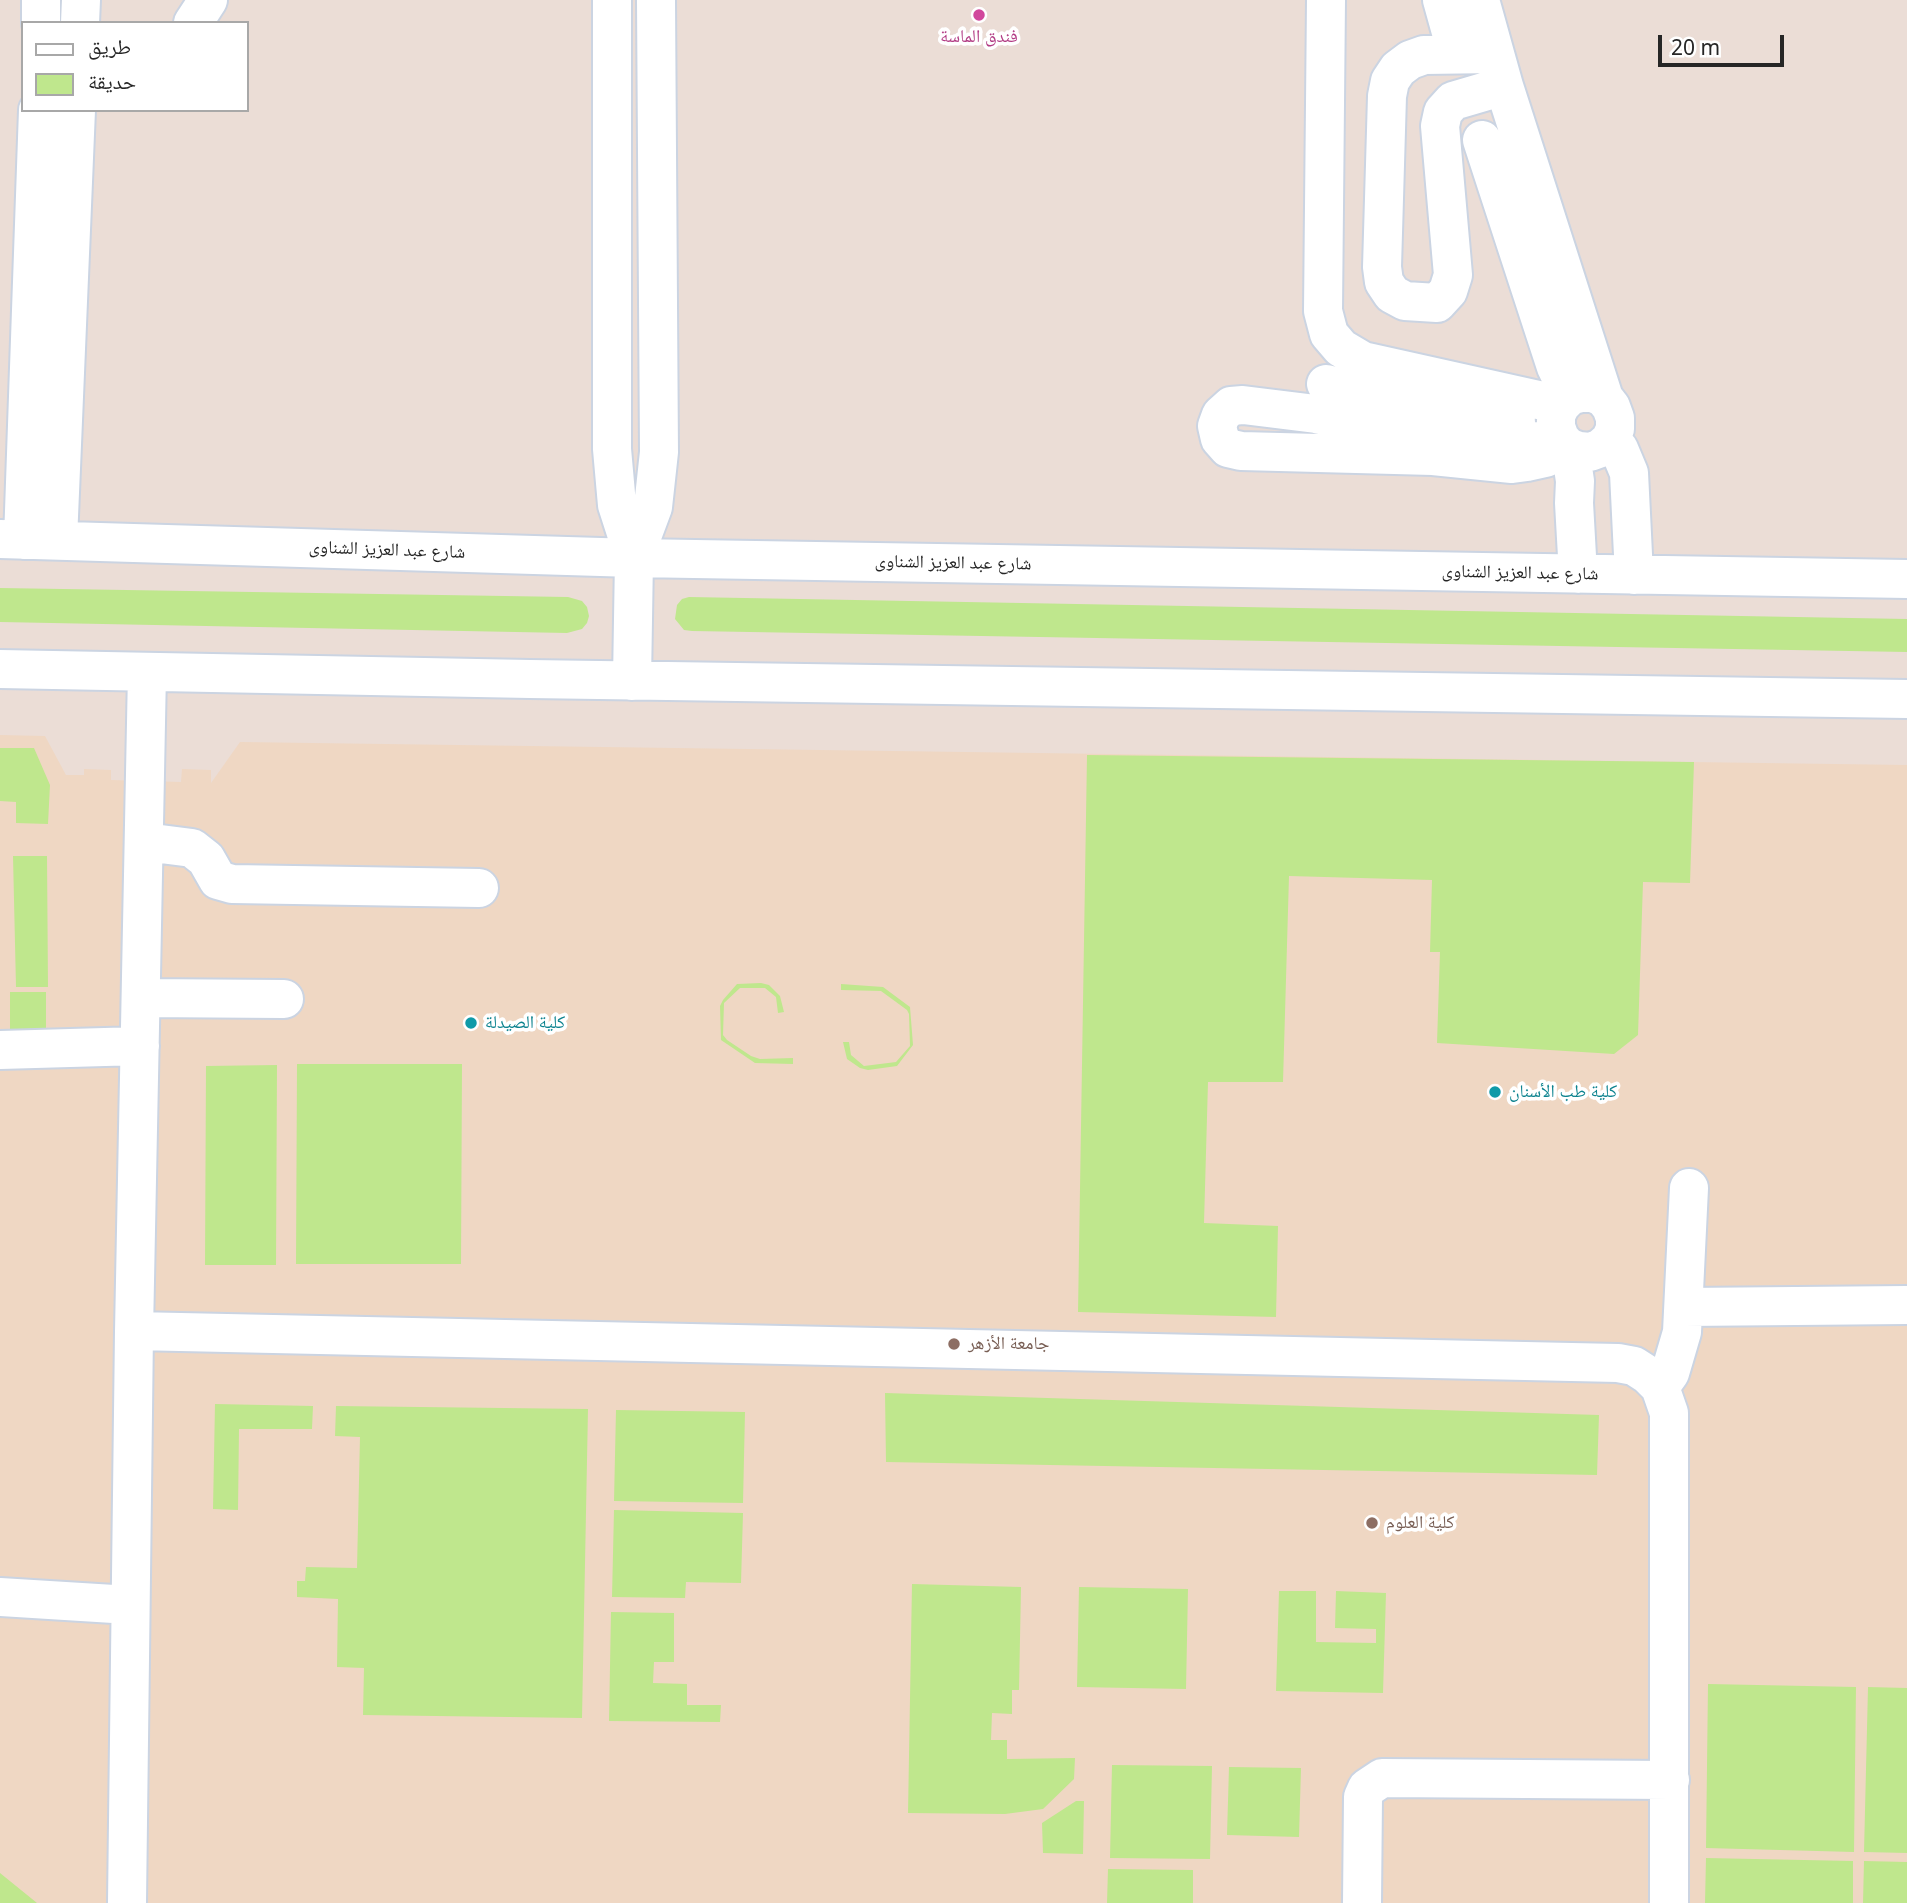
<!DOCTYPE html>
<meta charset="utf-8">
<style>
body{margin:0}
#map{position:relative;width:1907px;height:1903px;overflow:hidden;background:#ebddd6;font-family:"Noto Sans","Noto Naskh Arabic",sans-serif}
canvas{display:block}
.legend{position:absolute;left:21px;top:21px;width:228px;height:91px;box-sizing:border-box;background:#fff;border:2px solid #a8a8a8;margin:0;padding:9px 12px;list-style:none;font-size:21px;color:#262626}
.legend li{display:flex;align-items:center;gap:14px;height:35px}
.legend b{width:35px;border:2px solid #a8a8a8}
.scale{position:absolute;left:1658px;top:35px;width:126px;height:32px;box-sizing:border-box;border:4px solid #262626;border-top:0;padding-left:9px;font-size:21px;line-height:24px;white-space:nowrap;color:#262626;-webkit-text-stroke:5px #fff;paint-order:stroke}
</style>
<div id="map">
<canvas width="1907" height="1903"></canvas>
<ul class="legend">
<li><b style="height:9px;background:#fff"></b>طريق</li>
<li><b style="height:19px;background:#bfe78d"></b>حديقة</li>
</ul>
<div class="scale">20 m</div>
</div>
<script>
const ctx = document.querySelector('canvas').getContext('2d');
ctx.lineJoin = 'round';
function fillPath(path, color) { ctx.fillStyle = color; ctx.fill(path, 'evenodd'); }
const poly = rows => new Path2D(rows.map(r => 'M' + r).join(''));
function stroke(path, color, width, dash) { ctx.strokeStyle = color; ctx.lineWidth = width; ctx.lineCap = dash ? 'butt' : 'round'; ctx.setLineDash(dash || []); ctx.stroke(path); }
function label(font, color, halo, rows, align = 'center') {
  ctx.font = font + ' "Noto Sans","Noto Naskh Arabic",sans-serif'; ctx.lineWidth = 7; ctx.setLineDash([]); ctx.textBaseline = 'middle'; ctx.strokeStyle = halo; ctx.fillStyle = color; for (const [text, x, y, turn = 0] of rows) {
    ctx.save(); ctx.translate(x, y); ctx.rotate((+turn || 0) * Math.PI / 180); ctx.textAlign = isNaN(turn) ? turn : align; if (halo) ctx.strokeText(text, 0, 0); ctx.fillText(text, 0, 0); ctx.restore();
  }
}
fillPath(poly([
 [0,735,45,736,66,775,84,775,84,769,111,770,111,780,181,782,182,769,211,770,211,783,240,742,1907,765,1907,1903,0,1903]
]), '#efd7c3');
fillPath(poly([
 [0,588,568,597,582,601,587,607,589,616,587,623,582,629,567,633,0,622],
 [689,597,1907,619,1907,652,692,631,684,630,675,619,677,605,682,599],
 [0,748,34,748,50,785,48,824,16,823,16,802,0,801],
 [1087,755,1694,762,1690,883,1643,882,1638,1035,1614,1054,1437,1043,1440,952,1430,952,1432,880,1289,876,1283,1082,1208,1082,1204,1223,1278,1226,1276,1317,1078,1312],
 [13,856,47,856,48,987,16,987],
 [761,983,769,985,780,996,784,1012,778,1013,776,997,765,988,740,988,724,1003,723,1035,727,1040,751,1056,760,1059,793,1058,793,1064,755,1063,721,1040,720,1006,723,1000,737,984],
 [841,984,883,987,910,1007,913,1045,897,1066,868,1070,860,1068,847,1059,843,1042,849,1042,851,1055,864,1066,896,1062,910,1046,909,1014,907,1010,881,991,841,990],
 [10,992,46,992,46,1032,10,1032],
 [297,1064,462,1064,461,1264,296,1264],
 [277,1065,276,1265,205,1265,206,1066],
 [885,1393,1599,1415,1597,1475,886,1462],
 [215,1404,313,1406,312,1429,239,1429,238,1510,213,1509],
 [336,1406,588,1409,582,1718,363,1715,364,1668,337,1667,338,1599,297,1597,297,1581,305,1581,306,1567,357,1568,360,1437,335,1436],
 [616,1410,745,1412,743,1503,614,1501],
 [614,1510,743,1513,741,1583,686,1582,685,1598,612,1597],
 [912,1584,1021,1587,1019,1690,1012,1690,1012,1714,992,1713,991,1740,1007,1740,1007,1759,1075,1758,1074,1779,1043,1809,1005,1814,908,1813],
 [1079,1587,1188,1589,1186,1689,1077,1687],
 [1279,1591,1316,1591,1316,1642,1376,1643,1376,1629,1335,1628,1336,1591,1386,1593,1383,1693,1276,1691],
 [611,1612,674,1613,674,1662,654,1662,653,1683,687,1684,687,1705,721,1705,720,1722,609,1721],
 [1708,1684,1856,1687,1854,1852,1706,1848],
 [1868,1687,1907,1688,1907,1853,1864,1852],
 [1112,1765,1212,1766,1210,1859,1110,1858],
 [1229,1767,1301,1768,1299,1837,1227,1835],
 [1076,1801,1084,1801,1083,1854,1043,1853,1042,1823],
 [1706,1858,1853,1861,1853,1903,1705,1903],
 [1864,1861,1907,1862,1907,1903,1863,1903],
 [1108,1869,1193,1870,1193,1903,1107,1903],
 [0,1873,37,1903,0,1903]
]), '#bfe78d');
const minor = poly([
 [612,0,612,449,617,505,634,558,632,681],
 [1326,0,1323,311,1329,334,1341,348,1363,361,1561,405],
 [1442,0,1457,54],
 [1480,0,1504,86,1604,398],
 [41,23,41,0],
 [80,23,81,0],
 [193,23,208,0],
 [1495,54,1424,55,1410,60,1398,69,1390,81,1387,96,1382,267,1384,282,1392,294,1405,301,1437,303,1448,291,1453,275,1440,126,1443,112,1453,101,1504,86],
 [1482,140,1556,367,1570,396],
 [1326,384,1440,412,1516,422],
 [1560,438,1523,443,1450,441,1316,414,1243,405,1231,406,1221,415,1217,426,1220,439,1228,448,1241,451,1433,456,1512,464,1527,462,1545,458,1568,447,1579,451,1590,452,1601,448,1610,440,1615,429,1615,418,1611,407,1604,398,1593,393,1581,393,1570,396,1561,405,1556,415,1556,427,1560,438,1568,447],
 [1610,440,1619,449,1629,473,1634,575],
 [1570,448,1575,481,1574,503,1578,574],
 [0,539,634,558,1907,579],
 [23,540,38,110],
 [58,540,76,110],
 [634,558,653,507,659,452,656,0],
 [0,669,530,679,1907,699],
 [145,842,192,848,206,859,218,880,232,884,479,888],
 [141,998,284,999],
 [0,1050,140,1046],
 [1684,1307,1907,1305],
 [134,1331,1618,1363,1634,1366,1648,1375,1660,1387,1669,1413,1669,1903],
 [1660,1387,1670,1373,1682,1332,1689,1188],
 [0,1597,130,1605],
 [127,1903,134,1331,147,672],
 [1362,1903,1363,1797,1367,1788,1382,1778,1670,1780]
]);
stroke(minor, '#cbd4e2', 42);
stroke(minor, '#fff', 38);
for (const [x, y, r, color] of [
 [979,15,7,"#d1479c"],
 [471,1023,7,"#0f9aa8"],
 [1495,1092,7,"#0f9aa8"],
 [954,1344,7,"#8d6e63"],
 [1372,1523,7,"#8d6e63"]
]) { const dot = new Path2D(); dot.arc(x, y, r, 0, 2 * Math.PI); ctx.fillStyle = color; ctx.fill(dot); stroke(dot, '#fff', 2.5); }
label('18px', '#b23c85', '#fff', [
 ["فندق الماسة",979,37]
]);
label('18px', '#262626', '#fff', [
 ["شارع عبد العزيز الشناوى",387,550,2],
 ["شارع عبد العزيز الشناوى",953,563,1],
 ["شارع عبد العزيز الشناوى",1520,573,1]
]);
label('18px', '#0d838f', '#fff', [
 ["كلية الصيدلة",485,1023],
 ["كلية طب الأسنان",1509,1092]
], 'left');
label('18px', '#785e54', '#fff', [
 ["جامعة الأزهر",968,1344],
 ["كلية العلوم",1386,1523]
], 'left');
</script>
